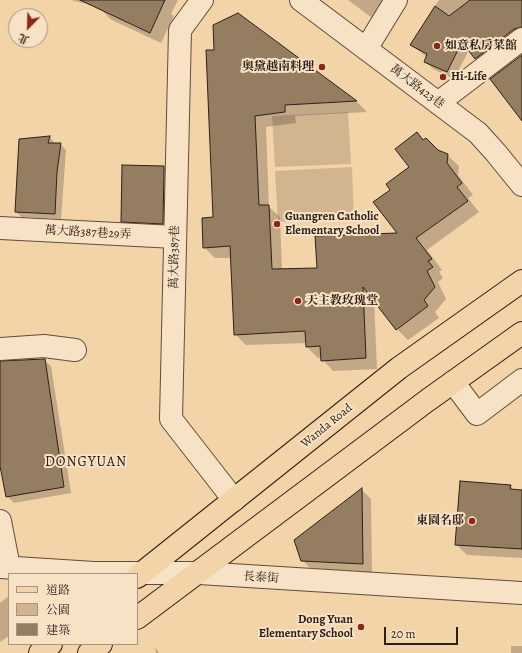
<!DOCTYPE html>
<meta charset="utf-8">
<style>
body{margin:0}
#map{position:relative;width:522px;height:653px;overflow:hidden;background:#f3d3a8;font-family:Alegreya,"Noto Serif TC",serif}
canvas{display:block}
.legend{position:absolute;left:8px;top:573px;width:130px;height:72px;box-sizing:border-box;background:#f7e2c6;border:1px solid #a79480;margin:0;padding:5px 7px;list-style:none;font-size:12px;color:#2f2017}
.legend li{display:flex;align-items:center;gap:8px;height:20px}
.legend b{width:20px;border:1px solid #a79480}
.north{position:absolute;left:8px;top:8px;width:40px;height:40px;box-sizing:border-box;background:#f7e2c6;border:1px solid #a79480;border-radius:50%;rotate:203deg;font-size:11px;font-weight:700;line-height:16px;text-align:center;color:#2f2017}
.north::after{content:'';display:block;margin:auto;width:14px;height:18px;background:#8f2418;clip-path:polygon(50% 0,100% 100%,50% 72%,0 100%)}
.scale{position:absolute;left:384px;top:627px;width:74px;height:18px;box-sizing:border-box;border:2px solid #2f2017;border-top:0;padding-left:5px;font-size:12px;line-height:14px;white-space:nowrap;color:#2f2017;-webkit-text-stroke:3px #f7e2c6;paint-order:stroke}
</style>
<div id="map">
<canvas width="522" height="653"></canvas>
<ul class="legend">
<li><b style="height:5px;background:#f3d3a8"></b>道路</li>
<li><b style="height:11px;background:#d2b58f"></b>公園</li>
<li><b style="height:11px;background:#957d62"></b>建築</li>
</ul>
<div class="north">北</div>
<div class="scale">20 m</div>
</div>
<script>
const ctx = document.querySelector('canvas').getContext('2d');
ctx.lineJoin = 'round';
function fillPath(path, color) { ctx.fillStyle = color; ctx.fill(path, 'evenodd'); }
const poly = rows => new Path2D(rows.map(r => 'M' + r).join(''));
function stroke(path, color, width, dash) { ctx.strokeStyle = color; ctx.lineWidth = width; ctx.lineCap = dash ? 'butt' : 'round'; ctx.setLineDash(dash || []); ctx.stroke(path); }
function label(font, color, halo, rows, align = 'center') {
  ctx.font = font + ' Alegreya,"Noto Serif TC",serif'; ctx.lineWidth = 4; ctx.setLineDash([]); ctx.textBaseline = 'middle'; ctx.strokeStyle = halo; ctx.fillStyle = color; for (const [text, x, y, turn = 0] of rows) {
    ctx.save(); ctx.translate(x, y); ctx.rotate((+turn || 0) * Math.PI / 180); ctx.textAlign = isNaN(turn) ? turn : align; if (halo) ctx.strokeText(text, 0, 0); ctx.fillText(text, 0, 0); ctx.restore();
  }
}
fillPath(poly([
 [348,112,351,164,275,167,272,116],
 [352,167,354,219,278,222,275,171]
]), '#d2b58f');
fillPath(poly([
 [71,0,178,0,171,14,174,16,161,43,110,19,99,7],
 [348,0,394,0,379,23],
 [439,0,522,0,522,37,484,66,469,50,454,79,433,69,425,61,427,57,411,45],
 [238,14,357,102,367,112,295,116,296,123,266,127,269,207,280,217,282,270,318,269,399,234,391,190,410,167,417,134,439,152,447,155,459,166,458,175,473,195,468,198,479,212,427,250,442,270,439,272,443,278,438,282,446,299,435,312,439,318,408,340,397,329,374,299,377,369,333,371,321,358,318,358,307,347,307,343,246,345,235,334,231,258,215,258,204,247,214,218,215,51],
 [50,137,55,144,60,144,66,150,61,219,22,217,16,212,20,140],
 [164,167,171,173,169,230,129,228,122,221],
 [44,360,51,366,71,493,14,503,7,496,0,461,0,362],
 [510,486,515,491,522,491,522,558,467,555,456,544],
 [362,490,371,499,372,573,312,570,302,560],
 [9,596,9,636,0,642,0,603],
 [511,646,522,646,522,653,511,653],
 [155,648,157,650,159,653,156,653]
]), '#0003');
const building = poly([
 [80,0,165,0,150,33,80,0],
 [470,0,522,0,522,27,514,29,475,59,462,42,447,72,424,62,427,54,410,45,435,6,449,16,470,0],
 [238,13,357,101,285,105,285,112,255,116,259,205,269,205,272,269,317,268,315,236,397,233,373,202,390,190,386,184,409,167,395,149,417,132,423,140,426,138,438,150,448,154,447,163,462,183,457,187,468,201,416,238,432,259,428,261,433,267,427,271,435,287,424,300,428,306,396,330,363,287,366,358,321,361,320,346,306,347,305,331,234,335,230,246,203,248,202,218,213,217,206,50,214,50,213,25,238,13],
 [522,55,522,121,490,79,522,55],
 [50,136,48,143,61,143,57,172,55,214,15,212,19,139,50,136],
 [122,165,164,166,163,224,121,222,122,165],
 [45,359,64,487,6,497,0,466,0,361,45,359],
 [460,481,511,485,510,489,522,490,522,549,455,545,460,481],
 [362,488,363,564,301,561,294,540,362,488]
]);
fillPath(building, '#957d62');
stroke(building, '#2f2017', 1);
const minor = poly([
 [202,0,180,30,171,419,234,500],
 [301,0,478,133,496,153,522,185],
 [366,49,396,0],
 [438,103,522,39],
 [0,228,175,237],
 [0,349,44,346,75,350],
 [453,382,477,414,522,380],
 [0,521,9,567],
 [0,567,94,573,199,573,522,593]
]);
const major = poly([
 [137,577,399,368,522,281],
 [137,618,428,400,522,333],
 [40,653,51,644],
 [89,653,101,644]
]);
stroke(minor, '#604d3b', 24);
stroke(major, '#2f2017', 24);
stroke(minor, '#f7e2c6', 22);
stroke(major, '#f3d3a8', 22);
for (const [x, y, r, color] of [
 [437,46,4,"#8f2418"],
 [322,67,4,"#8f2418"],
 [443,77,4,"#8f2418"],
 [277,224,4,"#8f2418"],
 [298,301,4,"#8f2418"],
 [472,521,4,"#8f2418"],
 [361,627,4,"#8f2418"]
]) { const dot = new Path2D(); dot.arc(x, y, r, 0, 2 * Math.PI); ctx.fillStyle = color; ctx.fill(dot); stroke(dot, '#f7e2c6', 1.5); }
label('bold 12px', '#2f2017', '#f7e2c6', [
 ["如意私房菜館",445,46],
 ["奧黛越南料理",314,67,"right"],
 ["Hi-Life",451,77],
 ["Guangren Catholic",285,217],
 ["Elementary School",285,231],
 ["天主教玫瑰堂",306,301],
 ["東園名邸",464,521,"right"],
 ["Dong Yuan",353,620,"right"],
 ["Elementary School",353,634,"right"]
], 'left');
label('12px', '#2f2017', '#f7e2c6', [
 ["萬大路423巷",417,87,37],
 ["萬大路387巷29弄",88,233,3],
 ["萬大路387巷",175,257,-89],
 ["Wanda Road",327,426,-39],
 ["長泰街",261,578,4]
]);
ctx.letterSpacing = '1px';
label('14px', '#2f2017', '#f7e2c6', [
 ["DONGYUAN",86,463]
]);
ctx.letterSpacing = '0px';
</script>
